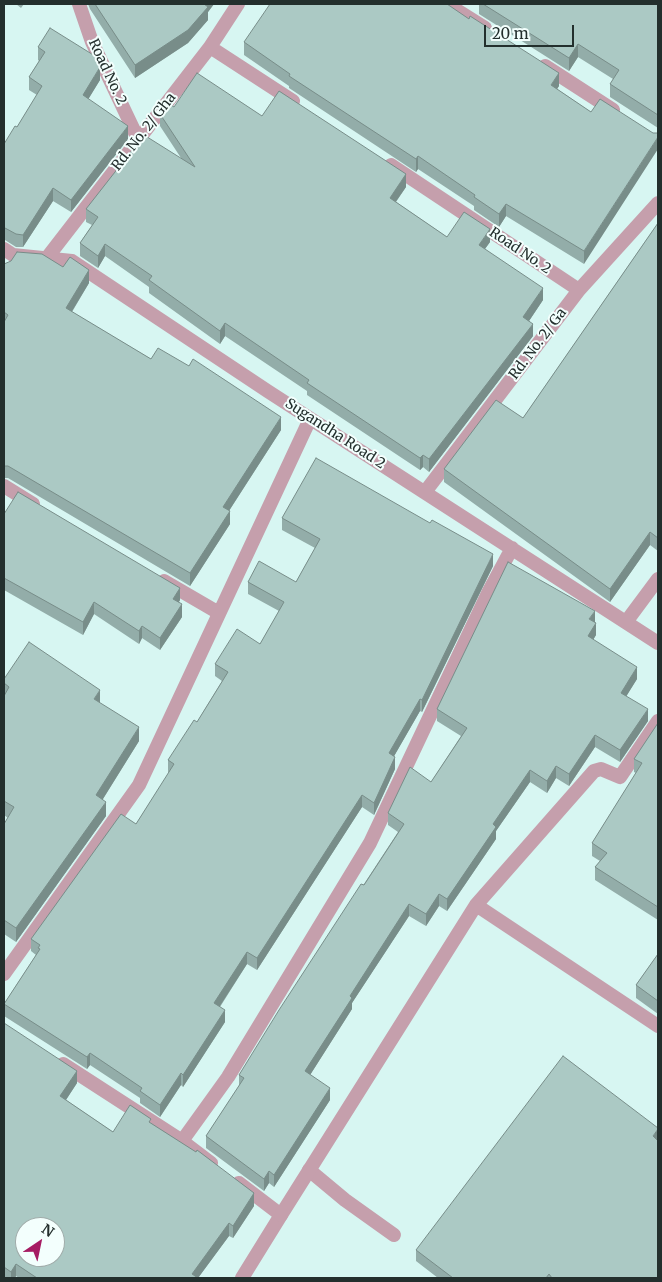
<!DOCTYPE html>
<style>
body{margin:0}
#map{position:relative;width:662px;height:1282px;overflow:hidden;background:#d7f6f2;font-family:Merriweather,serif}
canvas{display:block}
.frame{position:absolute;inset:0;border:5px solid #232f2d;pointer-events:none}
.north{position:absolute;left:15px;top:1217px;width:50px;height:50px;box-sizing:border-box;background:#f3fffd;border:1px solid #a0acaa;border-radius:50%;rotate:34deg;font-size:14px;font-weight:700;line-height:20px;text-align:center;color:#232f2d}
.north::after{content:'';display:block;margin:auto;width:18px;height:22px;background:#a61c63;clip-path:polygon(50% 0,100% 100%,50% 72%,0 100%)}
.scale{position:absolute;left:484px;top:25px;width:90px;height:22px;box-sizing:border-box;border:2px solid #232f2d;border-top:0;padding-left:6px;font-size:15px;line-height:18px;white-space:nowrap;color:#232f2d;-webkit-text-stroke:4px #f3fffd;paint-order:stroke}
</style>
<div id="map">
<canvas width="662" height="1282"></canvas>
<div class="frame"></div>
<div class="north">N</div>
<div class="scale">20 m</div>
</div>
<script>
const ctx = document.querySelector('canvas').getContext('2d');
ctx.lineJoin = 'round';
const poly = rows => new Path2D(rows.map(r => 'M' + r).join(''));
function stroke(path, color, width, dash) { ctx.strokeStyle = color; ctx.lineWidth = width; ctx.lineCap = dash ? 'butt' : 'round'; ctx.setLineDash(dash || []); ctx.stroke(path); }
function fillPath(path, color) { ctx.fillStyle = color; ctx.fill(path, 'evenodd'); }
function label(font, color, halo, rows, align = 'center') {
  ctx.font = font + ' Merriweather,serif'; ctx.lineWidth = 4; ctx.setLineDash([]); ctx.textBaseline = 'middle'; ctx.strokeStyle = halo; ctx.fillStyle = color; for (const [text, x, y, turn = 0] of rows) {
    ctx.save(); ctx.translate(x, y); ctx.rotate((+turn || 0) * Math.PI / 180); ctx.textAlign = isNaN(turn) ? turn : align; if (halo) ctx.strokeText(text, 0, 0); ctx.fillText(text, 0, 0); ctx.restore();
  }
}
stroke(poly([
 [309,1170,345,1200,394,1235]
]), '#c59fac', 14);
stroke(poly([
 [63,1064,182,1141,211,1163],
 [239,1183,281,1215,242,1278]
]), '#c59fac', 14);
stroke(poly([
 [79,4,92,42,138,139],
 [447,4,485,28],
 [210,47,293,101],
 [545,66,613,110],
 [391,165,579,290],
 [4,249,13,255,72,261,269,392,658,643],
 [46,259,210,47,238,4],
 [4,486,33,504],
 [425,492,579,290,658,203],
 [164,581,219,613],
 [626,622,658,579],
 [476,905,658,1026],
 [4,974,139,785,310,419],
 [182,1141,228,1077,370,843,489,591,512,548],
 [281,1215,476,905,594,771,601,769,620,777,658,721]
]), '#c59fac', 14);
fillPath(poly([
 [16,4,24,4,21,8],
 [88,4,214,4,208,12,208,20,188,43,135,78,90,9],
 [479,4,658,4,658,128,610,97,610,84,613,79,578,57,569,71,479,14],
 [244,42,559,86,557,89,591,112,584,264,506,216,499,227,474,210,474,206,418,169,416,172,289,88,289,86,244,55],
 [38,47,100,80,88,99,128,139,71,212,53,201,23,247,16,247,5,240,4,241,4,144,17,127,37,95,29,90,29,77,39,61,38,60],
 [174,107,262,116,406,187,396,202,447,237,490,242,485,249,543,300,529,321,533,336,429,472,423,467,420,470,307,395,307,391,225,336,220,344,149,293,149,287,105,256,98,268,80,256,80,243,92,225,86,222,86,209,181,158,160,126,160,114],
 [658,223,658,551,650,545,610,602,444,482,444,469,523,418],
 [4,264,89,283,72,312,151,359,281,430,229,511,230,524,190,586,8,478,4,478],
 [4,514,180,600,179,602,182,617,160,650,142,638,139,644,94,614,83,635,4,590],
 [282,518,493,566,422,712,420,711,394,756,395,769,374,815,362,807,257,970,247,964,220,1007,225,1022,183,1087,181,1085,160,1117,140,1103,140,1098,90,1065,87,1069,4,1016,4,1004,36,955,31,951,31,939,136,824,169,773,168,772,168,760,197,722,222,681,215,676,215,664,260,644,279,611,248,594,248,582,296,582,315,548,282,530],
 [658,602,658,616,657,615,657,603],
 [595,623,596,635,593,640,637,679,626,696,648,721,620,762,595,747,569,786,556,778,547,793,530,782,496,831,496,839,447,911,439,906,426,926,409,916,352,1003,352,1009,310,1075,330,1100,274,1187,269,1183,264,1191,206,1148,206,1136,239,1086,239,1075,398,832,388,825,388,813,431,782,461,736,437,721,437,709],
 [4,679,100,703,139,741,103,799,106,816,16,942,4,934,4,824,8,818,4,815],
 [658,723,658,920,595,880,595,867,600,861,592,856,592,843,636,773,634,772,634,759],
 [658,954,658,1014,636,998,636,985],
 [4,1023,77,1083,66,1100,113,1132,151,1123,254,1206,233,1238,229,1236,198,1278,19,1278,16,1276,15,1278,4,1278],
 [416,1250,658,1278,438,1278,416,1261]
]), '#93ada9');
fillPath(poly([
 [205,4,214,4,208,12,208,20,188,43,135,78,135,65],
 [578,44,578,57,569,71,569,58],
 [100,67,100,80,83,108,83,95],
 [559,73,559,86,551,98,551,85],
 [128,126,128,139,71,212,71,200],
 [658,137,658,149,584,264,584,251],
 [418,156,418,169,416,172,416,159],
 [406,174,406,187,390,210,390,198],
 [53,188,53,201,23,247,23,235],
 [506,204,506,216,499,227,499,214],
 [4,228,5,228,5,240,4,241],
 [490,229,490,242,479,257,479,245],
 [105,244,105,256,98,268,98,256],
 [89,270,89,283,66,321,66,308],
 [543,288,543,300,523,330,523,317],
 [225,323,225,336,220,344,220,331],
 [533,324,533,336,429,472,429,459],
 [281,417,281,430,223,520,223,507],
 [423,455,423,467,420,470,420,458],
 [230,511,230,524,190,586,190,573],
 [650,532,650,545,610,602,610,589],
 [493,554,493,566,422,712,422,700],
 [180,588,180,600,173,611,173,599],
 [94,602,94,614,83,635,83,622],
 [182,604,182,617,160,650,160,638],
 [595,611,595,623,589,619],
 [596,623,596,635,588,648,588,636],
 [142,626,142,638,139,644,139,631],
 [637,667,637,679,621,705,621,693],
 [100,690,100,704,94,699],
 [420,699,420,711,389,765,389,753],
 [648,709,648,721,620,762,620,750],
 [139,727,139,741,96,810,96,795],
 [595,735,595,747,569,786,569,774],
 [395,757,395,769,374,815,374,803],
 [556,766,556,778,547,793,547,781],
 [530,770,530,782,496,831,496,839,447,911,447,899,493,824],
 [362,795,362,807,257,970,257,958],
 [106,802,106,816,16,942,16,928],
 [439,894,439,906,426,926,426,914],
 [409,904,409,916,352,1003,352,1009,305,1083,305,1071,350,996],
 [247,952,247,964,214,1015,214,1003],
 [225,1010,225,1022,183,1087,183,1075],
 [90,1053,90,1065,87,1069,87,1057],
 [77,1071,77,1083,60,1109,60,1096],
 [181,1073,181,1085,160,1117,160,1105],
 [330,1088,330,1100,274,1187,274,1175],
 [658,1129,658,1141,653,1136],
 [269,1171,269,1183,264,1191,264,1179],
 [254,1193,254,1206,233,1238,233,1226],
 [229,1223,229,1236,198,1278,192,1274],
 [16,1264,16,1276,15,1278,11,1278,11,1272]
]), '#788d89');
const building = poly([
 [95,4,205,4,204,4,208,7,188,30,135,65,95,4],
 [270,4,447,4,469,19,470,16,559,73,551,85,591,112,600,99,653,133,658,133,658,137,584,251,506,204,499,214,474,197,475,195,418,156,416,159,289,76,290,74,244,42,270,4],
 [483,4,658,4,658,115,610,84,619,70,578,44,569,58,483,4],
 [50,28,95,56,100,67,83,95,128,126,71,200,53,188,23,235,16,234,5,228,4,228,4,144,15,126,17,127,42,86,29,77,45,52,38,47,50,28],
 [197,73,262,116,279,91,406,174,390,198,447,237,464,212,490,229,479,245,543,288,523,317,533,324,429,459,423,455,420,458,307,383,309,380,225,323,220,331,149,280,152,276,105,244,98,256,80,243,98,217,86,209,144,135,195,167,160,114,168,103,174,107,197,73],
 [658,223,658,538,650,532,610,589,444,469,496,400,523,418,658,223],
 [17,252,42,254,63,267,70,257,89,270,66,308,151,359,158,348,189,366,193,359,281,417,223,507,230,511,190,573,8,466,4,466,4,322,8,315,4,312,4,264,11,261,17,252],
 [316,458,430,523,432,520,493,554,422,700,420,699,389,753,395,757,374,803,362,795,257,958,247,952,214,1003,225,1010,183,1075,181,1073,160,1105,140,1091,142,1088,90,1053,87,1057,4,1004,40,949,38,948,40,945,31,939,121,814,136,824,174,764,168,760,194,720,197,722,228,672,215,664,237,629,260,644,284,602,248,582,259,561,296,582,320,539,282,518,316,458],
 [18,492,180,588,173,599,182,604,160,638,142,626,139,631,94,602,83,622,4,578,4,514,18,492],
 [508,562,595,611,589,619,596,623,588,636,637,667,621,693,648,709,620,750,595,735,569,774,556,766,547,781,530,770,493,824,496,827,447,899,439,894,426,914,409,904,350,996,352,998,305,1071,330,1088,274,1175,269,1171,264,1179,206,1136,244,1078,239,1075,279,1010,361,884,364,885,404,824,388,813,410,767,431,782,467,728,437,709,508,562],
 [29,642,100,690,94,699,139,727,96,795,106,802,16,928,4,920,4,824,14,807,4,801,4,696,9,687,4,683,4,679,29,642],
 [658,723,658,907,595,867,607,853,592,843,642,763,634,759,658,723],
 [658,954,658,1001,636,985,658,954],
 [4,1023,77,1071,60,1096,113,1132,130,1105,151,1119,149,1122,196,1152,197,1150,254,1193,233,1226,229,1223,192,1274,198,1278,37,1278,16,1264,11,1272,4,1267,4,1023],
 [25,1227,55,1227,55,1257,25,1257,25,1227],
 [563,1056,658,1128,658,1129,653,1136,658,1141,658,1278,552,1278,549,1274,546,1278,453,1278,416,1250,563,1056]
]);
fillPath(building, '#abc9c4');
stroke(building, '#788d89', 1);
label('14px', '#232f2d', '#f3fffd', [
 ["Road No. 2",107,72,65],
 ["Rd. No. 2/ Gha",144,132,-52],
 ["Road No. 2",520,251,34],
 ["Rd. No. 2/ Ga",538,344,-53],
 ["Sugandha Road 2",335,434,33]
]);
</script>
